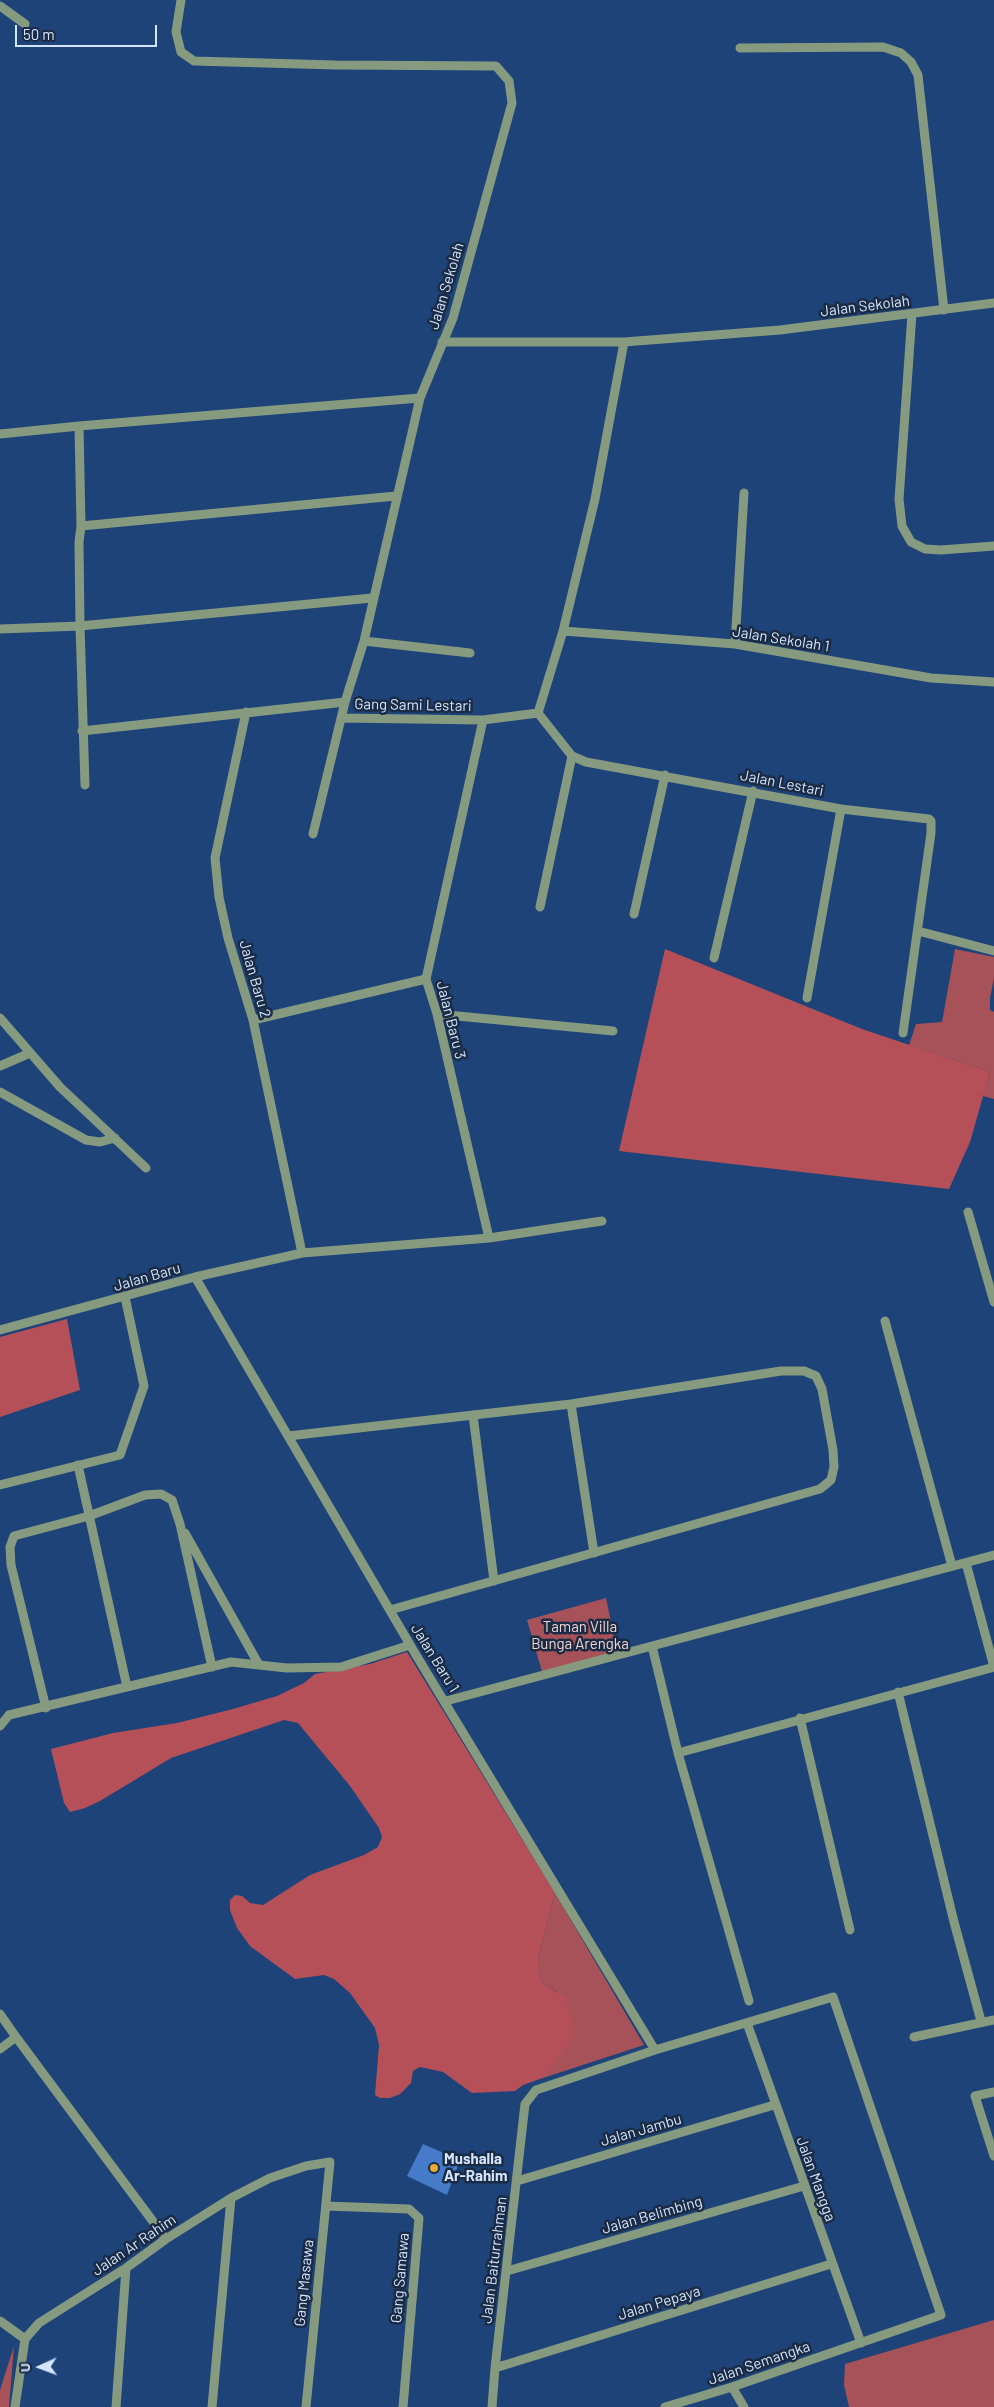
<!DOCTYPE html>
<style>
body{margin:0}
#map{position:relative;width:994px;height:2407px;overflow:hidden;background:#1d4379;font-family:Barlow,sans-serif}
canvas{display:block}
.north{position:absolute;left:15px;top:2342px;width:50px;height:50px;-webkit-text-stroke:4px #1a2b43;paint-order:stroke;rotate:268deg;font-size:14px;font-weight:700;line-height:20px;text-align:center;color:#d3e5ff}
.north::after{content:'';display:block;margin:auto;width:18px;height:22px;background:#d3e5ff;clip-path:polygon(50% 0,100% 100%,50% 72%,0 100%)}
.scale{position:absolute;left:15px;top:25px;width:142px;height:22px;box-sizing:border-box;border:2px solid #d3e5ff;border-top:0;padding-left:6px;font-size:15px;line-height:18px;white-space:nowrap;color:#d3e5ff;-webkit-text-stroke:4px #1a2b43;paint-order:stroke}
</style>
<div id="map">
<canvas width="994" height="2407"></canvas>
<div class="north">U</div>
<div class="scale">50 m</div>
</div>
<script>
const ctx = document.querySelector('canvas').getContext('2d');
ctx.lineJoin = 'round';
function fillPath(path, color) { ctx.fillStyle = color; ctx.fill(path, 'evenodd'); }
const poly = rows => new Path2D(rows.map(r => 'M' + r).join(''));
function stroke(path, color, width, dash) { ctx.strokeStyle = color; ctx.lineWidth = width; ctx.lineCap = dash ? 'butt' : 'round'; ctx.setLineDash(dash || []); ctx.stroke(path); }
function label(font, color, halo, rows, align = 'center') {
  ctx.font = font + ' Barlow,sans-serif'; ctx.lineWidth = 5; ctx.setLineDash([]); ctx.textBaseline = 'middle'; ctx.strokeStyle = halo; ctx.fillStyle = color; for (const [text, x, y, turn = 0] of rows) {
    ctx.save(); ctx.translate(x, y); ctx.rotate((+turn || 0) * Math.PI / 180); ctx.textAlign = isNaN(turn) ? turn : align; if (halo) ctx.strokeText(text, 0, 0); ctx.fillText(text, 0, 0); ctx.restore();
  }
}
fillPath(poly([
 [955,949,994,957,994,978,990,998,990,1010,994,1012,994,1099,983,1096,990,1072,909,1045,916,1024,942,1022],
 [606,1598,618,1655,543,1675,527,1620],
 [555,1893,644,2045,540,2079,557,2056,557,1992,543,1984,538,1971,538,1959],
 [994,2320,994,2407,849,2407,844,2385,845,2364],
 [14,2346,9,2407,0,2407,0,2390]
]), '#a75258');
fillPath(poly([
 [665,949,862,1029,990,1072,970,1142,949,1189,619,1151],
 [67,1319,80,1390,0,1417,0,1337],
 [407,1652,555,1893,538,1959,538,1971,543,1984,565,1997,575,2034,545,2075,540,2079,523,2085,515,2091,472,2093,443,2072,420,2067,413,2071,411,2083,400,2094,390,2098,380,2098,375,2095,379,2045,375,2028,350,1993,334,1979,324,1975,295,1979,250,1946,237,1928,230,1910,230,1900,235,1895,242,1896,250,1903,263,1905,310,1875,364,1855,378,1847,382,1837,379,1828,350,1786,298,1723,284,1720,171,1758,100,1801,85,1808,70,1812,64,1803,51,1749,113,1733,177,1723,233,1709,277,1696,304,1683,315,1674,370,1664]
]), '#b55058');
fillPath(poly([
 [423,2144,460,2160,447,2195,407,2176]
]), '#457bc8');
stroke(poly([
 [181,0,176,32,181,52,194,61,335,65,496,66,509,81,512,103,453,318,420,398,364,641,345,702,313,834],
 [0,6,25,24],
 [740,48,883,47,901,53,911,62,918,75,944,310],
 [912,314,899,499,902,526,911,542,925,549,941,550,994,546],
 [442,342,624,342,780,330,994,303],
 [0,434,79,426],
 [81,526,396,496],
 [0,629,80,626,372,598],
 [563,631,735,644,931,678,994,682],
 [364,641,470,653],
 [735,644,744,493],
 [246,712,215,858,219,897,228,938,253,1020,302,1253],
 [538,713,572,756,586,762,841,809,929,819,931,821,931,833,903,1033],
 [342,718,483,720,538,713,563,631,595,499,624,342],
 [483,720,426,979,437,1014,489,1238],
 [82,731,345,702],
 [85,785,80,626,79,542,81,526,79,426,420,398],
 [540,907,572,756],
 [634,914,665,775],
 [918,931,994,951],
 [714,958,753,791],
 [807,998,841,809],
 [437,1014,613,1031],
 [0,1018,60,1087,146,1168],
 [253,1020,426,979],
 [0,1066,30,1053],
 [0,1092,86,1140,100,1142,115,1138],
 [968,1212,994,1302],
 [195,1277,416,1655,655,2050],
 [885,1321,952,1566],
 [0,1330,195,1277,302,1253,489,1238,602,1221],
 [571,1404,594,1553],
 [473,1415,494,1581],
 [288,1436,571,1404,781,1371,804,1371,816,1376,822,1389,833,1450,834,1467,831,1480,820,1489,390,1610],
 [78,1465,127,1687],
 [0,1485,120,1455,144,1386,125,1297],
 [185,1533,259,1665],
 [898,1692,954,1922,981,2021],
 [446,1701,652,1646],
 [46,1708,11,1565,10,1547,14,1536,89,1516,145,1495,161,1494,172,1500,180,1524,212,1667],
 [800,1718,850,1930],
 [0,1726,9,1715,231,1662,287,1668,341,1667,410,1645],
 [678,1753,994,1667,966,1563],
 [749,2001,678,1753,652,1646,994,1555],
 [0,2014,16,2037,0,2049],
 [747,2023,861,2343],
 [16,2037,166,2239],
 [914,2037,994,2020],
 [994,2092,975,2096,994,2156],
 [517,2181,774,2105],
 [326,2206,409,2209,419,2218,403,2407],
 [507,2271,804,2186],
 [0,2321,25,2339],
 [495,2368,831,2264],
 [732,2387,744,2407],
 [15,2407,25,2339,39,2323,126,2268,166,2239,231,2198,270,2178,306,2166,330,2162,306,2407],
 [116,2407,126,2268],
 [212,2407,231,2198],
 [492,2407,495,2368,525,2104,536,2090,655,2050,833,1997,941,2315,732,2387,665,2407]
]), '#869a7f', 9);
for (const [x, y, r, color] of [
 [434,2168,5,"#eaaa39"]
]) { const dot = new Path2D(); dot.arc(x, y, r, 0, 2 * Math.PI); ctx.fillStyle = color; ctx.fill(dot); stroke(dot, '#1a2b43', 2); }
label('15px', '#d3e5ff', '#1a2b43', [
 ["Jalan Sekolah",446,286,-73],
 ["Jalan Sekolah",865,306,-7],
 ["Jalan Sekolah 1",781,639,9],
 ["Gang Sami Lestari",413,705,1],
 ["Jalan Lestari",782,783,11],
 ["Jalan Baru 2",255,979,74],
 ["Jalan Baru 3",451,1020,76],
 ["Jalan Baru",147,1277,-16],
 ["Jalan Baru 1",435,1658,58],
 ["Jalan Jambu",641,2130,-16],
 ["Jalan Mangga",816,2179,70],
 ["Jalan Belimbing",652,2215,-16],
 ["Jalan Ar Rahim",134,2245,-34],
 ["Jalan Baiturrahman",494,2260,-83],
 ["Gang Samawa",400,2278,-85],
 ["Gang Masawa",304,2283,-84],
 ["Jalan Pepaya",659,2303,-17],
 ["Jalan Semangka",759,2363,-19]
]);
label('15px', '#f0d3d3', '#1a2b43', [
 ["Taman Villa",580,1627],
 ["Bunga Arengka",580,1644]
]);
label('bold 15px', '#d3e5ff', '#1a2b43', [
 ["Mushalla",444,2159],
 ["Ar-Rahim",444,2176]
], 'left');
</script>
